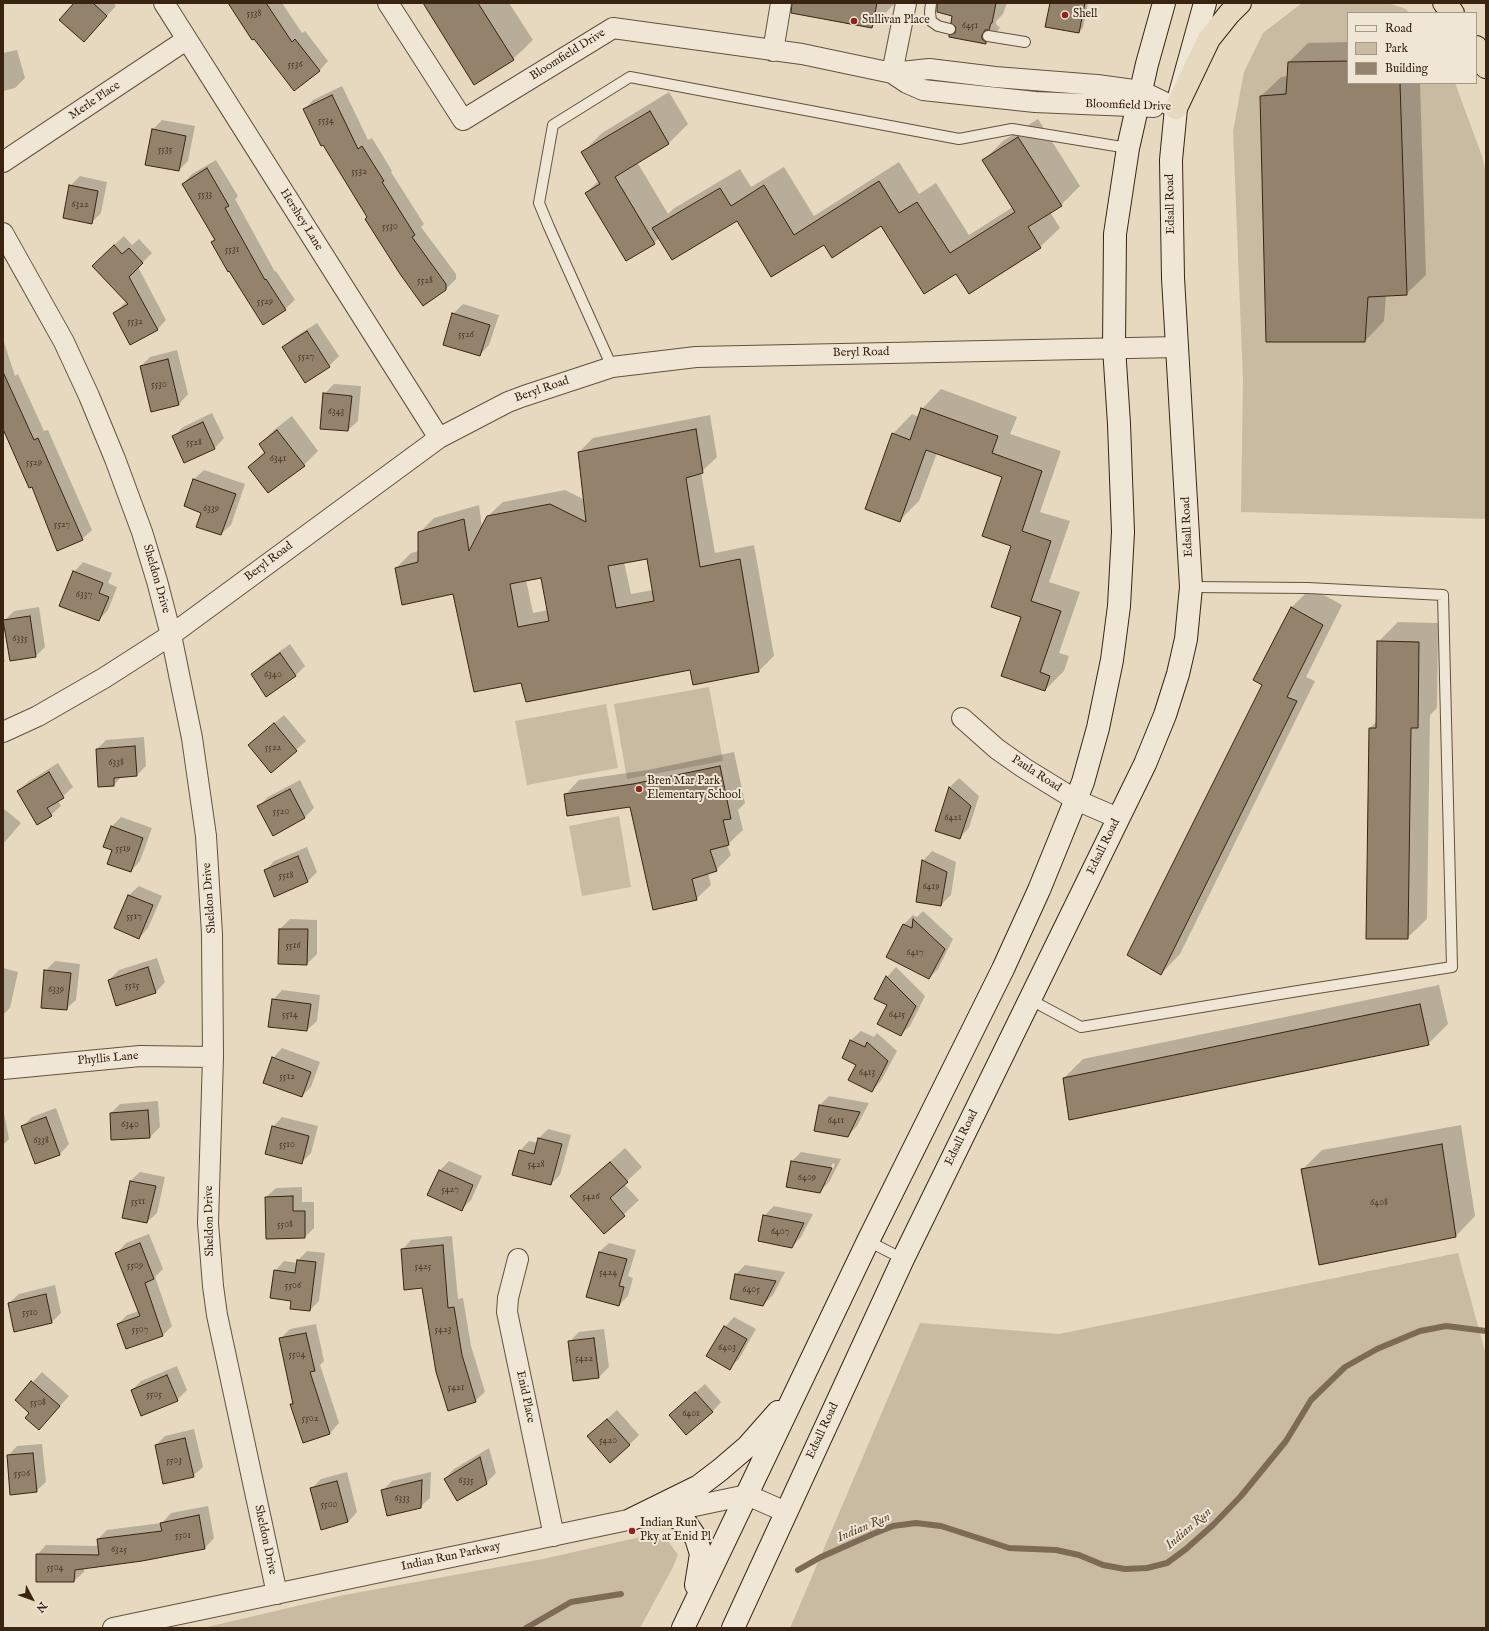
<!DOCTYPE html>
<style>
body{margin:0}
#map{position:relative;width:1489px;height:1631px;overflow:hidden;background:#e6d9bf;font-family:"IM FELL English",serif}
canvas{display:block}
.frame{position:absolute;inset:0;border:4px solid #392412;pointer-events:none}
.legend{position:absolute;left:1347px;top:12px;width:130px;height:72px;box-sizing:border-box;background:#efe6d5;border:1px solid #a69887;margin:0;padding:5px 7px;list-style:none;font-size:12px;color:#392412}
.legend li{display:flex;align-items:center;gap:8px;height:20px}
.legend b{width:20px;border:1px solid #a69887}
.north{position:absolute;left:12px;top:1579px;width:40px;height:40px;-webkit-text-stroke:3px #efe6d5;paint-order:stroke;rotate:131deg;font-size:11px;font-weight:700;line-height:16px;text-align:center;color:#392412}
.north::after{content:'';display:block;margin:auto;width:14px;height:18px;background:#392412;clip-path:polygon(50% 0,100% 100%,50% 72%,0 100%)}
</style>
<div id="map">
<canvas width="1489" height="1631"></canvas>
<div class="frame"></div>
<ul class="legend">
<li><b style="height:5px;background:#efe6d5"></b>Road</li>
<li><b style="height:11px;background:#c9baa2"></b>Park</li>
<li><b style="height:11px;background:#93826c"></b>Building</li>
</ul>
<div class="north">N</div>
</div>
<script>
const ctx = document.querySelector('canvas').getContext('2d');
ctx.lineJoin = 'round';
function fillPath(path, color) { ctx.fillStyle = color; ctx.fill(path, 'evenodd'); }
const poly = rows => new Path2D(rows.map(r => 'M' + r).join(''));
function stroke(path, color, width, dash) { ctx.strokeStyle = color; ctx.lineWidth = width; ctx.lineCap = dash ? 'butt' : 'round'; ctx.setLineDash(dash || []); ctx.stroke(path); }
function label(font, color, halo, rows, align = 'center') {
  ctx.font = font + ' "IM FELL English",serif'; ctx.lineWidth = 4; ctx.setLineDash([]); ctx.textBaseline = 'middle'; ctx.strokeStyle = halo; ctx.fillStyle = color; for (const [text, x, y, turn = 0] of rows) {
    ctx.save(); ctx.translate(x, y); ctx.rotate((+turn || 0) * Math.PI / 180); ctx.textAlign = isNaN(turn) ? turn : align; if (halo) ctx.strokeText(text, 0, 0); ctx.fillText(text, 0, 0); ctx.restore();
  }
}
fillPath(poly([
 [1302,3,1388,3,1406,9,1409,13,1348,13,1348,83,1455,83,1482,156,1486,174,1486,519,1241,512,1243,380,1233,131,1244,72,1263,33],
 [709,687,723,761,627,779,614,704],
 [606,704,618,768,527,785,515,721],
 [619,816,631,887,582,896,569,826],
 [1458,1253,1486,1355,1486,1628,790,1628,920,1323,1059,1334],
 [645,1536,668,1541,678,1555,673,1567,640,1628,203,1628,344,1595,543,1559]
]), '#c9baa2');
fillPath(poly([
 [71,3,113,3,116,6,84,41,73,5],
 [231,3,282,3,302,33,305,31,328,61,319,71],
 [424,3,509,3,533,40,513,59],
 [803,3,895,3,872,27],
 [953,3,1007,3,1003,14,996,21,996,24,1000,28,986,43,950,36,957,29],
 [1051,3,1088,3,1083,28,1079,32],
 [1348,42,1348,83,1420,83,1426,275,1406,294,1386,295,1384,321,1365,341,1261,96,1281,77,1288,76,1289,62,1308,43],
 [17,50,25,78,15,88,3,91,3,53],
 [342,86,368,140,372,138,392,171,391,172,424,224,421,227,456,274,456,279,446,289,368,217,304,110,313,100],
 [669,92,688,124,669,143,637,162,668,214,673,209,740,169,751,187,784,167,814,216,899,162,919,194,936,183,969,235,1013,207,983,161,1003,141,1038,119,1080,186,1061,205,1050,212,1060,228,1040,247,957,273,882,225,824,244,737,219,659,238,654,243,586,193,599,180,582,153,602,133],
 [162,120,195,126,188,161,179,170,153,129],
 [216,160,238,196,235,199,275,272,276,271,295,300,285,309,212,242,215,239,183,184,192,174],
 [80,176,107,182,101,213,91,223,70,186],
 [124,236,132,245,139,239,152,253,138,267,166,320,157,330,114,313,127,301,102,256],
 [463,304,499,315,489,345,480,355,453,314],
 [317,323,339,356,329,366,305,382,283,347,293,338],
 [3,339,15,376,18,374,44,431,48,430,92,530,82,539,32,485,6,433,3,434],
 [177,350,188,394,179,404,152,411,141,366,150,357],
 [334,384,361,386,358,421,348,430,324,394],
 [941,389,1017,417,1010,434,1061,451,1040,512,1070,521,1049,582,1080,592,1059,653,1069,656,1064,671,1045,690,1022,616,1003,476,937,453,919,501,900,520,893,434,912,414,919,417,922,409],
 [212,413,224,438,215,448,185,462,173,437,183,427],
 [710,415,717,457,701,472,715,553,754,545,774,656,759,671,694,684,691,669,522,682,454,592,396,568,411,553,419,551,419,533,434,518,479,505,482,528,488,516,503,502,565,490,585,500,579,452,593,438],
 [648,557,653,590,631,594,624,562],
 [542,577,548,610,533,613,526,580],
 [292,416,318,451,304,465,249,467,265,451,260,444,274,430],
 [204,470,245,484,231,525,221,534,202,512,185,506,194,479],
 [83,562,112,573,108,583,117,587,108,610,99,620,74,572],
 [1311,588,1342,605,1306,677,1315,681,1180,954,1161,974,1264,684,1255,680,1292,607],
 [39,607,45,647,36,656,11,660,4,621,14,611],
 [1398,622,1438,623,1437,708,1430,715,1427,919,1407,938,1370,728,1377,721,1378,642],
 [290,644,305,666,295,676,252,674,261,665],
 [3,656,5,661,3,663],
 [284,715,306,741,271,772,259,736],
 [144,737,146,766,137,775,122,776,114,785,97,749,106,740],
 [734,752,745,803,738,810,743,830,727,845,731,855,716,870,708,873,711,885,696,899,631,806,565,795,579,780,648,770],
 [58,763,73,787,58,801,61,806,51,815,18,791,28,782],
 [959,778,979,796,969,828,960,837,949,788],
 [300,780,314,808,305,817,273,834,259,806,268,797],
 [3,808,21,823,3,844],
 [121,817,152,828,140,861,131,871,113,850,112,826],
 [307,847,317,872,308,881,275,895,265,871,274,861],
 [932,851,956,862,951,895,941,905,923,861],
 [139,886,162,896,148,928,139,938,129,895],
 [923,911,953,939,938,969,929,978,887,956,904,924,913,915,917,917],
 [290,919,317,920,317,954,307,964,280,963,280,929],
 [157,958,165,982,156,992,117,1004,109,980,119,970],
 [55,961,80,964,76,1000,66,1009,45,971],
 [896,967,925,996,910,1026,900,1035,888,1005,876,999,887,977],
 [3,968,18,972,10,1008,3,1015],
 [1439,985,1448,1024,1428,1044,1064,1078,1083,1059],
 [282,990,320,995,317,1021,307,1030,273,1000],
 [861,1031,874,1037,877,1033,897,1051,881,1081,872,1091,858,1065,843,1058,851,1040],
 [282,1048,320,1062,311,1087,302,1096,273,1058],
 [829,1096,869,1103,857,1126,847,1136,820,1105],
 [158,1101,160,1127,150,1137,112,1139,111,1113,120,1104],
 [56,1108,69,1144,60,1154,36,1163,22,1127,32,1117],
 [3,1113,4,1113,9,1139,3,1145],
 [282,1117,318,1126,311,1153,301,1163,273,1127],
 [1461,1125,1475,1216,1456,1236,1303,1169,1322,1150],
 [548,1129,571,1135,560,1175,551,1184,520,1151,529,1141,538,1143,539,1138],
 [625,1148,642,1167,624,1184,639,1200,604,1233,572,1196],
 [801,1152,841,1159,829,1182,819,1192,792,1161],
 [833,1163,835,1164,826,1183,823,1183],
 [449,1161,482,1176,471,1200,462,1209,429,1194,440,1170],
 [140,1172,165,1177,157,1213,147,1222,130,1181],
 [302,1187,302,1202,314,1202,314,1228,305,1237,266,1197,276,1188],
 [774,1206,813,1214,801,1237,792,1247,764,1216],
 [149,1234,163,1269,155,1277,172,1326,163,1335,118,1324,127,1315,139,1311,117,1253,126,1243],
 [452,1236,458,1299,463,1298,471,1346,485,1392,475,1401,422,1287,402,1250,411,1240],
 [609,1243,636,1250,628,1276,633,1278,628,1296,619,1305,587,1297,599,1252],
 [307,1251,325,1253,319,1301,310,1310,275,1271,284,1261,297,1263,298,1260],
 [745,1265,785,1272,773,1295,763,1305,731,1299,736,1274],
 [55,1285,61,1313,52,1322,9,1303,19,1294],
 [734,1317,756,1329,739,1359,729,1368,725,1327],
 [316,1324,324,1361,320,1365,339,1423,330,1433,291,1405,294,1402,280,1339,290,1329],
 [604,1329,609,1367,599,1377,574,1380,569,1342,579,1332],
 [177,1366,187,1390,177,1400,132,1390,141,1381],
 [42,1372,69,1396,39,1429,31,1413,16,1400],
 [705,1384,721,1402,712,1412,680,1406],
 [617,1410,639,1435,629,1445,588,1436],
 [194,1429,203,1467,193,1476,156,1445,165,1436],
 [42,1444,46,1482,36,1491,8,1456,17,1446],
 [489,1448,496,1473,486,1483,445,1479,454,1469],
 [347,1472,357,1512,348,1522,311,1489,321,1479],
 [431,1472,430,1498,420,1507,382,1491,392,1481],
 [208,1506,214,1538,205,1548,84,1568,84,1572,74,1581,37,1555,46,1545,99,1546,98,1539,107,1530,162,1523,171,1513]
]), '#0003');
stroke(poly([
 [798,1570,821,1557,873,1534,893,1526,916,1523,941,1526,1009,1548,1056,1550,1079,1555,1103,1565,1125,1569,1147,1568,1167,1563,1186,1549,1213,1525,1241,1496,1286,1441,1311,1400,1345,1367,1377,1349,1420,1331,1446,1326,1486,1331],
 [526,1628,571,1602,621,1594]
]), '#7d6b56', 6);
const building = poly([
 [74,3,93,3,107,16,84,42,59,20,74,3],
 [228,3,266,3,292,42,295,39,320,71,294,91,254,39,252,40,228,3],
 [423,3,478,3,514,60,474,85,423,3],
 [792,3,877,3,872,28,791,13,792,3],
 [937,3,996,3,992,23,991,23,989,30,985,30,982,35,982,39,986,42,986,44,949,37,949,35,955,33,956,27,951,23,952,16,937,12,937,3],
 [1050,3,1085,3,1079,33,1045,27,1050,3],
 [1348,61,1348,83,1400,83,1407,295,1368,297,1365,342,1266,342,1260,96,1286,94,1288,62,1348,61],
 [332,95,358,149,362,146,384,181,382,182,415,235,412,237,446,284,446,290,423,306,400,274,365,219,367,217,323,145,321,146,303,109,332,95],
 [650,111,669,144,615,177,655,244,626,261,585,193,600,184,581,152,650,111],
 [152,129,186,136,179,171,145,165,152,129],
 [1018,137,1062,206,1028,227,1041,248,969,294,956,274,924,294,881,226,832,258,824,245,771,277,737,221,672,260,652,228,720,188,731,206,764,185,794,235,879,181,899,213,917,202,950,253,1015,212,982,160,1018,137],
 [207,168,229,206,225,208,265,280,266,279,286,310,263,325,229,271,228,272,211,242,215,240,182,184,207,168],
 [69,185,98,191,92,224,63,218,69,185],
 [114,245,122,254,129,248,143,263,129,277,158,330,130,345,113,313,128,304,92,266,114,245],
 [452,313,490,325,480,356,443,345,452,313],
 [307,331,330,367,305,383,282,347,307,331],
 [168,359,179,405,151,412,140,366,168,359],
 [3,372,34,440,38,438,83,540,57,551,32,487,29,488,3,429,3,372],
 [323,393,352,396,348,431,320,429,323,393],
 [921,408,998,436,992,453,1042,471,1022,531,1051,541,1031,601,1061,611,1040,672,1050,676,1045,691,1001,676,1021,617,991,607,1011,546,982,536,1002,477,926,450,900,522,865,509,892,433,910,440,921,408],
 [203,422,215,449,184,463,172,436,203,422],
 [696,429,703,473,686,478,700,567,740,559,759,672,693,685,690,670,526,702,521,683,474,692,453,594,402,605,395,568,418,562,418,532,464,519,469,551,487,516,550,504,586,522,578,452,696,429],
 [647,559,654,601,616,608,608,566,647,559],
 [541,578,549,621,518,627,510,584,541,578],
 [277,430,305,466,268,493,248,467,265,453,259,444,277,430],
 [193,479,236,494,221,535,196,527,201,513,184,506,193,479],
 [73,571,103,583,99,593,109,597,99,621,59,606,73,571],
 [1291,607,1323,625,1287,697,1297,701,1161,975,1127,955,1262,685,1253,680,1291,607],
 [30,616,36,657,10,661,3,620,30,616],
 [1377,641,1419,642,1418,728,1411,728,1408,939,1366,939,1369,728,1376,728,1377,641],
 [280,653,296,676,266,697,251,674,280,653],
 [274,723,297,751,271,773,248,745,274,723],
 [135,746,137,776,114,778,114,786,98,787,96,749,135,746],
 [720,766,731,819,723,820,729,845,710,850,717,871,692,879,697,900,653,910,630,807,567,816,564,794,633,784,720,766],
 [49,772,64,798,47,808,52,816,37,825,17,791,49,772],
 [949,787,971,806,960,839,935,831,949,787],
 [290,789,305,818,273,836,257,806,290,789],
 [111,826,143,838,131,872,107,864,112,850,103,847,111,826],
 [298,856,308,882,274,897,264,870,298,856],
 [922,860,947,872,941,906,916,902,922,860],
 [128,895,153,905,139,939,114,928,128,895],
 [913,919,945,949,929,979,886,957,903,924,912,928,913,919],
 [279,929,308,929,307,965,278,964,279,929],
 [148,967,156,993,116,1006,108,980,148,967],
 [44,970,71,973,67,1010,41,1008,44,970],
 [886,976,916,1006,901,1036,877,1024,887,1005,874,999,886,976],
 [272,999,311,1004,307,1031,268,1027,272,999],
 [1420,1004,1429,1045,1069,1120,1063,1078,1420,1004],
 [850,1040,865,1047,867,1042,888,1061,872,1092,848,1080,856,1065,842,1058,850,1040],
 [272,1057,311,1072,302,1097,263,1083,272,1057],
 [819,1105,860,1112,848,1137,814,1131,819,1105],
 [148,1110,150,1138,111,1140,110,1113,148,1110],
 [46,1117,60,1155,35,1164,21,1126,46,1117],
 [272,1126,309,1136,302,1164,265,1154,272,1126],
 [538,1138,562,1144,551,1185,512,1175,519,1150,534,1154,538,1138],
 [1442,1144,1456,1237,1319,1265,1301,1169,1442,1144],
 [791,1161,832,1168,820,1193,786,1187,791,1161],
 [610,1162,628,1182,610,1198,625,1216,604,1234,570,1196,610,1162],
 [439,1170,473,1185,462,1211,427,1195,439,1170],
 [130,1181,156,1186,147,1223,122,1218,130,1181],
 [293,1196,293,1211,305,1211,305,1238,266,1239,265,1197,293,1196],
 [763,1215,804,1223,792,1248,758,1241,763,1215],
 [140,1243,154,1279,145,1283,163,1336,126,1349,117,1324,140,1316,115,1253,140,1243],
 [443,1245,448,1308,454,1307,462,1355,476,1402,448,1411,436,1372,422,1288,404,1290,401,1249,443,1245],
 [599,1252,627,1259,619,1286,624,1287,619,1306,586,1297,599,1252],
 [297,1260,316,1262,310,1311,290,1309,291,1301,270,1298,274,1270,295,1273,297,1260],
 [735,1274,776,1281,763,1306,730,1299,735,1274],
 [46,1294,52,1323,14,1332,8,1303,46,1294],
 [724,1326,747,1339,730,1370,706,1356,724,1326],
 [306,1333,315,1371,310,1372,330,1434,303,1443,290,1404,293,1404,279,1338,306,1333],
 [594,1338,599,1378,573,1381,568,1341,594,1338],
 [167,1375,178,1401,141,1416,131,1390,167,1375],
 [31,1381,60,1406,39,1430,25,1418,29,1413,15,1400,31,1381],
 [695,1392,713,1412,686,1435,669,1415,695,1392],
 [607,1419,630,1445,610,1463,587,1436,607,1419],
 [185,1438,194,1477,163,1484,155,1445,185,1438],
 [33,1453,37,1492,10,1495,7,1455,33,1453],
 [480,1457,487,1484,457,1501,444,1479,480,1457],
 [422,1480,421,1508,387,1516,381,1490,422,1480],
 [337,1481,348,1522,321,1530,310,1488,337,1481],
 [199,1515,205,1549,142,1561,75,1570,74,1582,36,1582,36,1554,99,1555,97,1539,162,1531,160,1523,199,1515]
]);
fillPath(building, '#93826c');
stroke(building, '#392412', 1);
const service = poly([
 [931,3,930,12,931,21,938,26,950,29],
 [988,36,1025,42],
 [612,367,549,227,539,203,553,125,630,77,959,139,1012,129,1128,148],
 [1029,999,1081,1027,1298,991,1452,967,1443,595,1308,588,1191,587],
 [868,1241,903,1259]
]);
const minor = poly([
 [164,3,439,438],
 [388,3,463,120,613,28,802,54,892,73,929,69,995,77,1097,85,1141,91,1176,108],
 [773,51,781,3],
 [892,73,907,83,923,90,1035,102,1154,107],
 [892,73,906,3],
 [3,162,186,40],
 [3,233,64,342,89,396,115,459,142,532,157,581,171,635,192,738,206,836,212,934,213,1057,208,1223,213,1286,217,1315,277,1594],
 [962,718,997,749,1024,768,1076,800,1118,818],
 [3,732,38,716,104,678,171,635,439,438,508,402,524,396,612,367,696,357,1178,347],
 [3,1069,140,1056,213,1057],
 [518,1259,508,1298,507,1312,554,1536],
 [113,1628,747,1495,786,1512]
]);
const secondary = poly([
 [662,1513,672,1515,686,1523,696,1538,701,1554,696,1585],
 [632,1519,699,1486,720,1470,748,1446,778,1412],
 [683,1628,868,1241,1003,969,1039,890,1083,782,1098,728,1112,660,1119,606,1123,532,1119,424,1114,347,1115,234,1128,148,1147,64,1164,3],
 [733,1628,903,1259,1145,764,1165,715,1178,674,1186,639,1191,587,1173,278,1171,160,1176,108,1205,3]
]);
const motorway = poly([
 [1444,3,1453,13],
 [1476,47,1486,67],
 [1176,108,1209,39,1229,14,1240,3]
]);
stroke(service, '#64513d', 12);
stroke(minor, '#64513d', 22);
stroke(secondary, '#392412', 24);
stroke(motorway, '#392412', 24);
stroke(service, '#efe6d5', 10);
stroke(minor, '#efe6d5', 20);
stroke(secondary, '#efe6d5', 22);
stroke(motorway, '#e6d9bf', 22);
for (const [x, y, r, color] of [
 [1065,15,4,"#8f2418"],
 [854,21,4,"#8f2418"],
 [639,789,4,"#8f2418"],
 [632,1531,4,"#8f2418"]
]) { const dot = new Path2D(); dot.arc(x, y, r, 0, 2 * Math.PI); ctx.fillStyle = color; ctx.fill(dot); stroke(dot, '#efe6d5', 1.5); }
label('10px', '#503c28', null, [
 ["5538",254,14],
 ["6451",970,26],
 ["5536",295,65],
 ["5534",326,121],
 ["5535",165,150],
 ["5532",359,172],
 ["5533",205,195],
 ["6322",80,205],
 ["5530",390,227],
 ["5531",232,250],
 ["5528",425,281],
 ["5529",265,302],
 ["5532",135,322],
 ["5526",466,335],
 ["5527",306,357],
 ["5530",159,385],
 ["6343",336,412],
 ["5528",194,443],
 ["6341",278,459],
 ["5529",34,463],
 ["6339",211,509],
 ["5527",62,525],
 ["6337",84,595],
 ["6335",20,639],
 ["6340",273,675],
 ["5522",273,748],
 ["6338",116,763],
 ["5520",281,812],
 ["6421",953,818],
 ["5519",123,849],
 ["5518",286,876],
 ["6419",931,887],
 ["5517",134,917],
 ["5516",293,946],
 ["6417",915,953],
 ["5515",132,986],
 ["6339",56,990],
 ["5514",290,1015],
 ["6415",897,1015],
 ["6413",867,1073],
 ["5512",287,1077],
 ["6411",836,1121],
 ["6340",130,1125],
 ["6338",41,1141],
 ["5510",287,1145],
 ["5428",536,1165],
 ["6409",807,1178],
 ["5427",450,1190],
 ["5426",591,1197],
 ["5511",138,1202],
 ["6408",1379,1203],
 ["5508",285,1225],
 ["6407",780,1232],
 ["5509",135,1266],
 ["5425",423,1267],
 ["5424",608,1273],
 ["5506",293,1286],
 ["6405",751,1290],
 ["5510",30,1313],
 ["5507",140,1330],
 ["5423",443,1330],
 ["6403",727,1348],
 ["5504",297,1355],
 ["5422",584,1359],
 ["5421",456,1388],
 ["5505",154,1395],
 ["5508",38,1403],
 ["6401",691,1414],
 ["5502",310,1419],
 ["5420",608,1441],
 ["5503",174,1461],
 ["5506",22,1474],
 ["6335",466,1481],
 ["6333",402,1499],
 ["5500",329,1505],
 ["5501",183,1536],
 ["6325",119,1550],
 ["5504",55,1568]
]);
label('12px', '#392412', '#efe6d5', [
 ["Shell",1073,15],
 ["Sullivan Place",862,21],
 ["Bren Mar Park",647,782],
 ["Elementary School",647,796],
 ["Indian Run",640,1524],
 ["Pky at Enid Pl",640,1538]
], 'left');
label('12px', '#392412', '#efe6d5', [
 ["Bloomfield Drive",568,55,-32],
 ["Merle Place",95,101,-34],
 ["Bloomfield Drive",1128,106,2],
 ["Edsall Road",1171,204,-91],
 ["Hershey Lane",301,220,58],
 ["Beryl Road",861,353,-1],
 ["Beryl Road",542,390,-19],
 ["Edsall Road",1188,527,-93],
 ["Beryl Road",269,562,-37],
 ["Sheldon Drive",156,579,74],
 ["Paula Road",1036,774,33],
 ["Edsall Road",1104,847,-64],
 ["Sheldon Drive",210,898,-94],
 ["Phyllis Lane",108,1059,-5],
 ["Edsall Road",962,1138,-64],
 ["Sheldon Drive",210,1221,-91],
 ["Enid Place",525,1397,78],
 ["Edsall Road",823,1431,-65],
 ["Sheldon Drive",265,1540,78],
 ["Indian Run Parkway",451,1557,-12]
]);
label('italic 13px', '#5b4834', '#efe6d5', [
 ["Indian Run",864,1528,-23],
 ["Indian Run",1189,1529,-41]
]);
</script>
